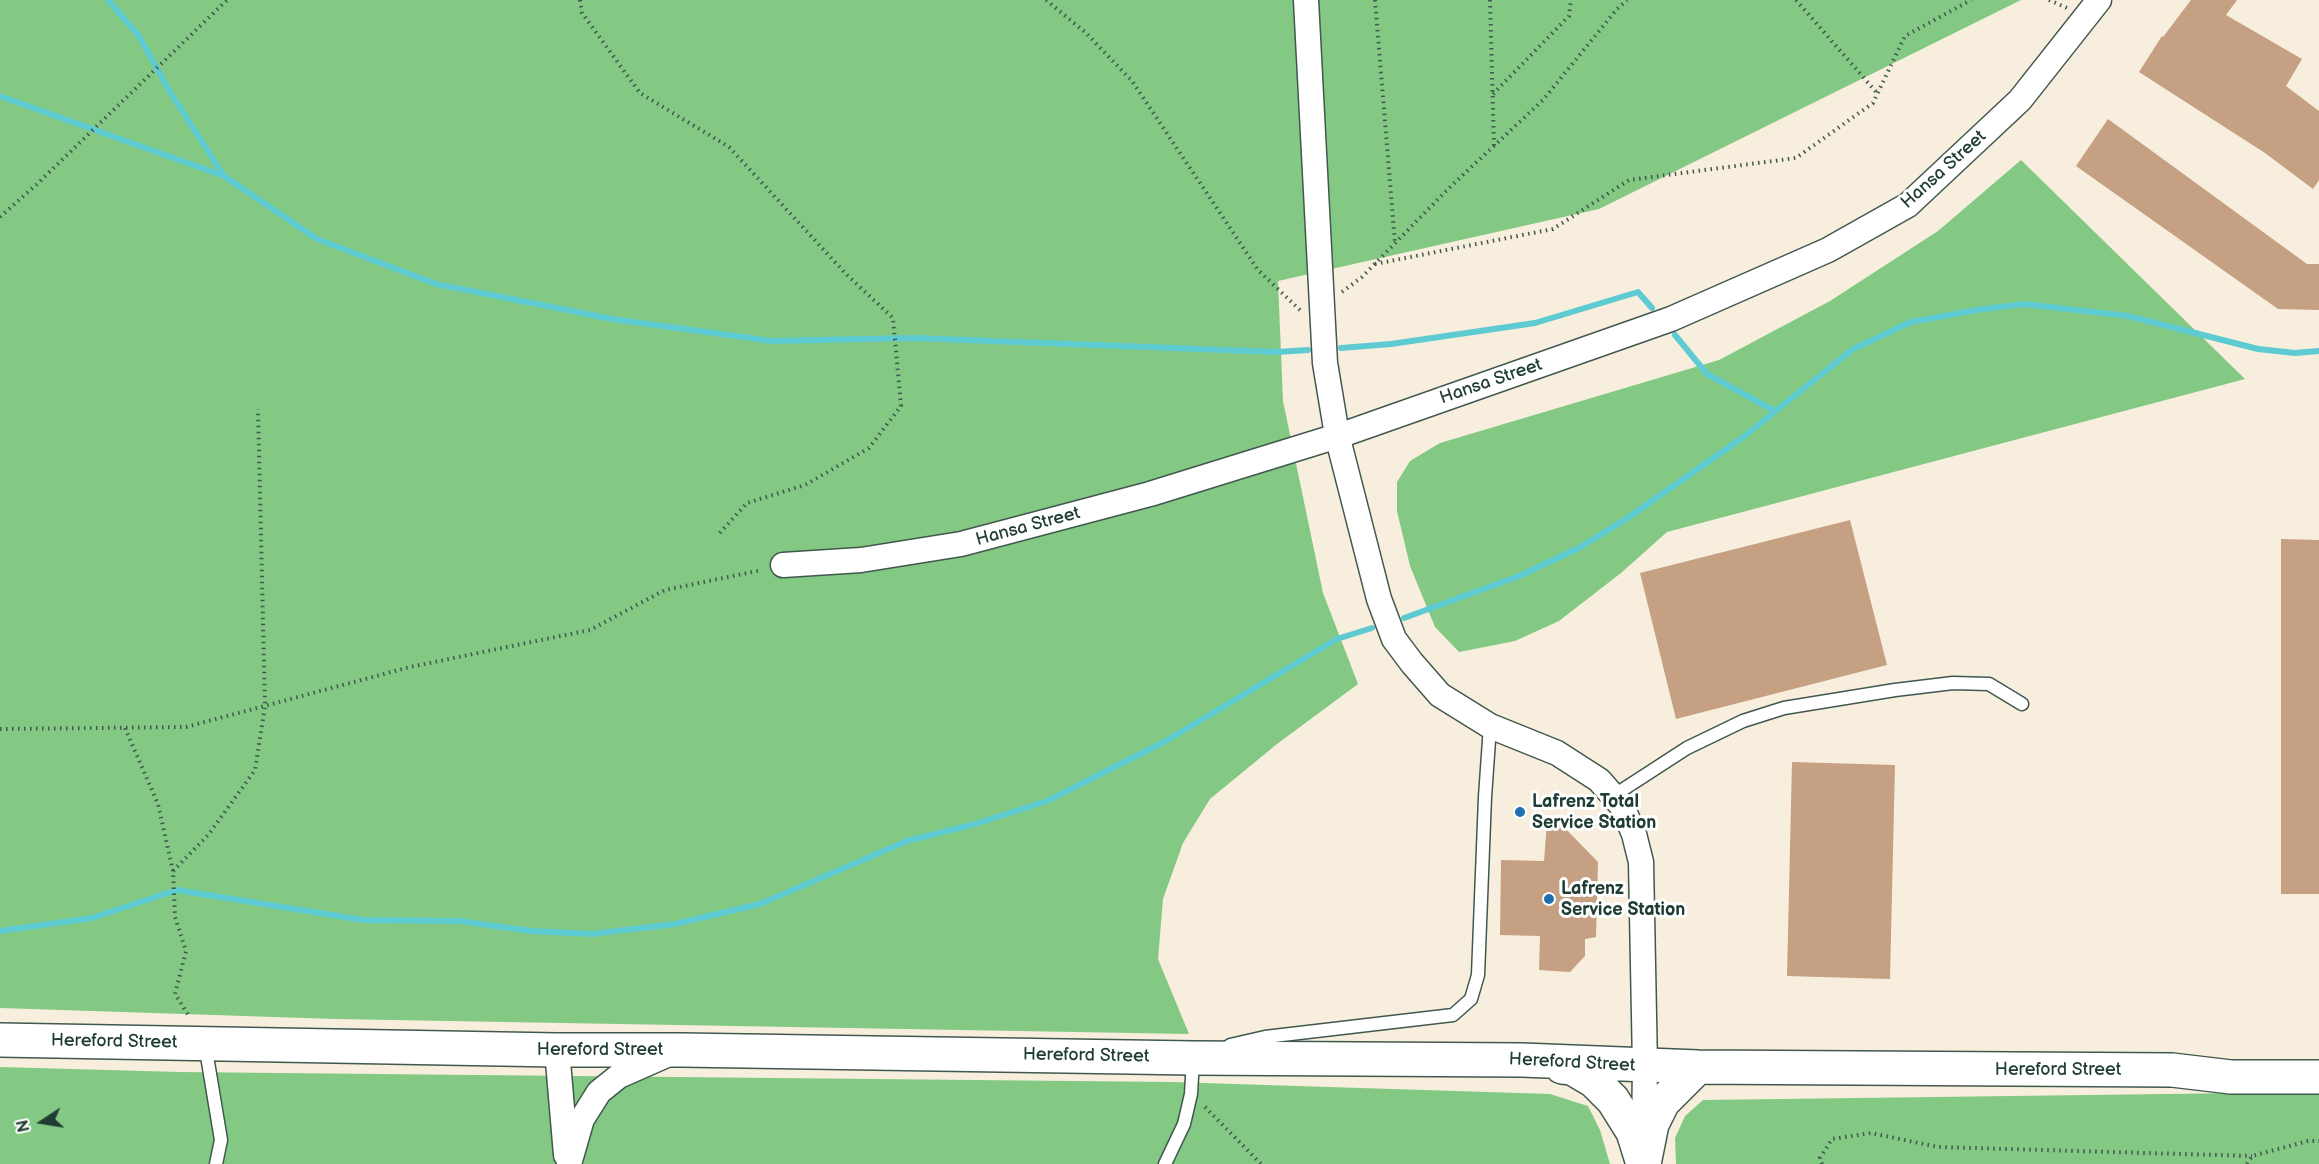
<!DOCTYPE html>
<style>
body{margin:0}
#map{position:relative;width:2319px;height:1164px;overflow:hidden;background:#f8eede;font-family:"Balsamiq Sans",sans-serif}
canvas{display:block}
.north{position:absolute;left:12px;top:1092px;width:60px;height:60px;-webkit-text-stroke:4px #fff;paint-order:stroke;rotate:258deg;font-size:16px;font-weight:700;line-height:24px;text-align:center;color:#1f3d34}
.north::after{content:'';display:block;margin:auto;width:21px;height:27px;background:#1f3d34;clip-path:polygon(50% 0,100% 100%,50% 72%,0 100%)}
</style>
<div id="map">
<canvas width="2319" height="1164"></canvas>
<div class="north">N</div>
</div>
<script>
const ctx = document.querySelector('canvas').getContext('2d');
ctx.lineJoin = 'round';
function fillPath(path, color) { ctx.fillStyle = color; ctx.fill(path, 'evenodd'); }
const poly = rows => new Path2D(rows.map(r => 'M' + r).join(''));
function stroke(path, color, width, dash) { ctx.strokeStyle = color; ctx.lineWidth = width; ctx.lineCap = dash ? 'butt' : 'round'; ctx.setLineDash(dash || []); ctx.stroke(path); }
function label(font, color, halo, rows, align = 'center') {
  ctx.font = font + ' "Balsamiq Sans",sans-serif'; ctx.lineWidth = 6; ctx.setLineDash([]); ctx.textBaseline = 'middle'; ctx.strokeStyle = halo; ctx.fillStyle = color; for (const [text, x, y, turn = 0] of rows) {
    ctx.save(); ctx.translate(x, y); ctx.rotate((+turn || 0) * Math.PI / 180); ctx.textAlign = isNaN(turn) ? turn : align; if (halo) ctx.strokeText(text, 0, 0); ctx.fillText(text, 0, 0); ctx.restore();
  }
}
fillPath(poly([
 [0,0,2021,0,1599,209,1278,281,1283,401,1323,593,1358,684,1277,744,1210,799,1183,843,1163,899,1158,959,1189,1034,335,1019,0,1008],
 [2021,160,2245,379,1667,532,1621,573,1559,621,1515,641,1459,652,1435,627,1410,566,1397,511,1397,482,1410,461,1440,443,1719,360,1830,301,1938,231],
 [0,1067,180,1072,1172,1082,1550,1094,1588,1106,1600,1130,1610,1164,0,1164],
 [2319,1092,2319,1164,1676,1164,1675,1138,1685,1116,1703,1100]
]), '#83c984');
stroke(poly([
 [108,0,139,36,170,92,224,176],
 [0,96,224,176,317,239,436,284,612,319,772,341,915,338,1277,352,1308,350],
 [1675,335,1707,374,1775,411],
 [1341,348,1391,344,1535,323,1638,292,1652,308],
 [1404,618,1519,576,1579,548,1629,517,1742,438,1853,349,1911,322,1976,310,2024,304,2128,316,2258,349,2295,353,2319,351],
 [0,931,92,918,177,890,363,920,459,921,531,931,592,934,675,924,760,904,907,841,975,824,1047,801,1164,742,1337,639,1372,628]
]), '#5dcbd1', 6);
fillPath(poly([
 [2191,0,2237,0,2226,15,2302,59,2286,86,2319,111,2319,180,2313,189,2265,153,2139,72,2162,36,2163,37],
 [2108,119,2307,264,2319,264,2319,310,2278,309,2076,166],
 [1850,520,1887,665,1676,719,1640,573],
 [2281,539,2319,540,2319,894,2281,894],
 [1792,762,1895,765,1890,979,1787,976],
 [1547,822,1561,824,1598,862,1596,937,1585,939,1585,956,1570,972,1539,970,1540,936,1500,935,1501,860,1544,861]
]), '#c6a082');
const service = poly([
 [1613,796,1687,748,1743,721,1784,708,1895,690,1953,683,1989,684,2022,704],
 [205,1044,221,1140,216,1164],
 [1230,1045,1265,1037,1453,1015,1471,999,1478,975,1485,797,1490,726],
 [1165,1164,1184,1124,1191,1094,1193,1059]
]);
const minor = poly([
 [1306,0,1325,363,1337,435,1379,599,1394,639,1412,663,1440,695,1490,726,1557,753,1599,780,1622,806,1634,834,1641,862,1645,1067,1644,1135],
 [783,565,861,560,961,544,1150,494,1347,433,1671,319,1828,250,1908,205,2020,100,2099,0],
 [557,1050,566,1155],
 [569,1164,582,1119,599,1092,619,1076,669,1054]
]);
const secondary = poly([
 [0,1040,557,1050,682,1050,1193,1058,1522,1060,1698,1067,2172,1070,2231,1077,2319,1077],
 [1562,1067,1572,1068,1594,1081,1613,1100,1633,1132,1643,1164],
 [1644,1164,1652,1124,1663,1102,1698,1067]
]);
stroke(service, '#40584e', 15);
stroke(minor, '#40584e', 27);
stroke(secondary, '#40584e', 36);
stroke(poly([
 [580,0,582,13,640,93,729,147,846,274,893,318,901,406,869,448,805,485,747,503,717,536],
 [1046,0,1086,33,1132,81,1258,270,1301,311],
 [1375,0,1395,243],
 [1490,0,1494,146],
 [1796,0,1877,93],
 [2049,0,2067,8],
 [1493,94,1569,16,1571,0],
 [0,217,36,185,227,0],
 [1375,264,1553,229,1629,180,1796,158,1873,103,1905,36,1971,0],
 [1342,292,1362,277,1448,189,1543,100,1617,9,1627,0],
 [125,728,158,804,173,871,175,917,186,951,175,994,189,1016],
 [0,729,186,727,410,667,590,630,665,590,762,570],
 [173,871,209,834,255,770,265,706,258,409],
 [1205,1107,1261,1164],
 [1822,1164,1820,1158,1832,1139,1871,1133,1938,1147,2252,1156],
 [2247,1164,2252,1156,2308,1141,2319,1141]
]), '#40584e', 4, [1.5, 4.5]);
stroke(service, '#fff', 12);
stroke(minor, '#fff', 24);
stroke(secondary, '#fff', 33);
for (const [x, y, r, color] of [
 [1520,812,6,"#1f6fb2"],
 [1549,899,6,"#1f6fb2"]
]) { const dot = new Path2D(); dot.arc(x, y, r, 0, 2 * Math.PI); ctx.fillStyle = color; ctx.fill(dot); stroke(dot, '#fff', 2); }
label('18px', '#1f3d34', '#fff', [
 ["Hansa Street",1944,170,-42],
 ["Hansa Street",1491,382,-19],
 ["Hansa Street",1028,527,-15],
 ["Hereford Street",114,1042,1],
 ["Hereford Street",600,1050],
 ["Hereford Street",1086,1056,1],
 ["Hereford Street",1572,1063,3],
 ["Hereford Street",2058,1070]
]);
label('bold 18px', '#1f3d34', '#fff', [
 ["Lafrenz Total",1532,802],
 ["Service Station",1532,823],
 ["Lafrenz",1561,889],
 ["Service Station",1561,910]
], 'left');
</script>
